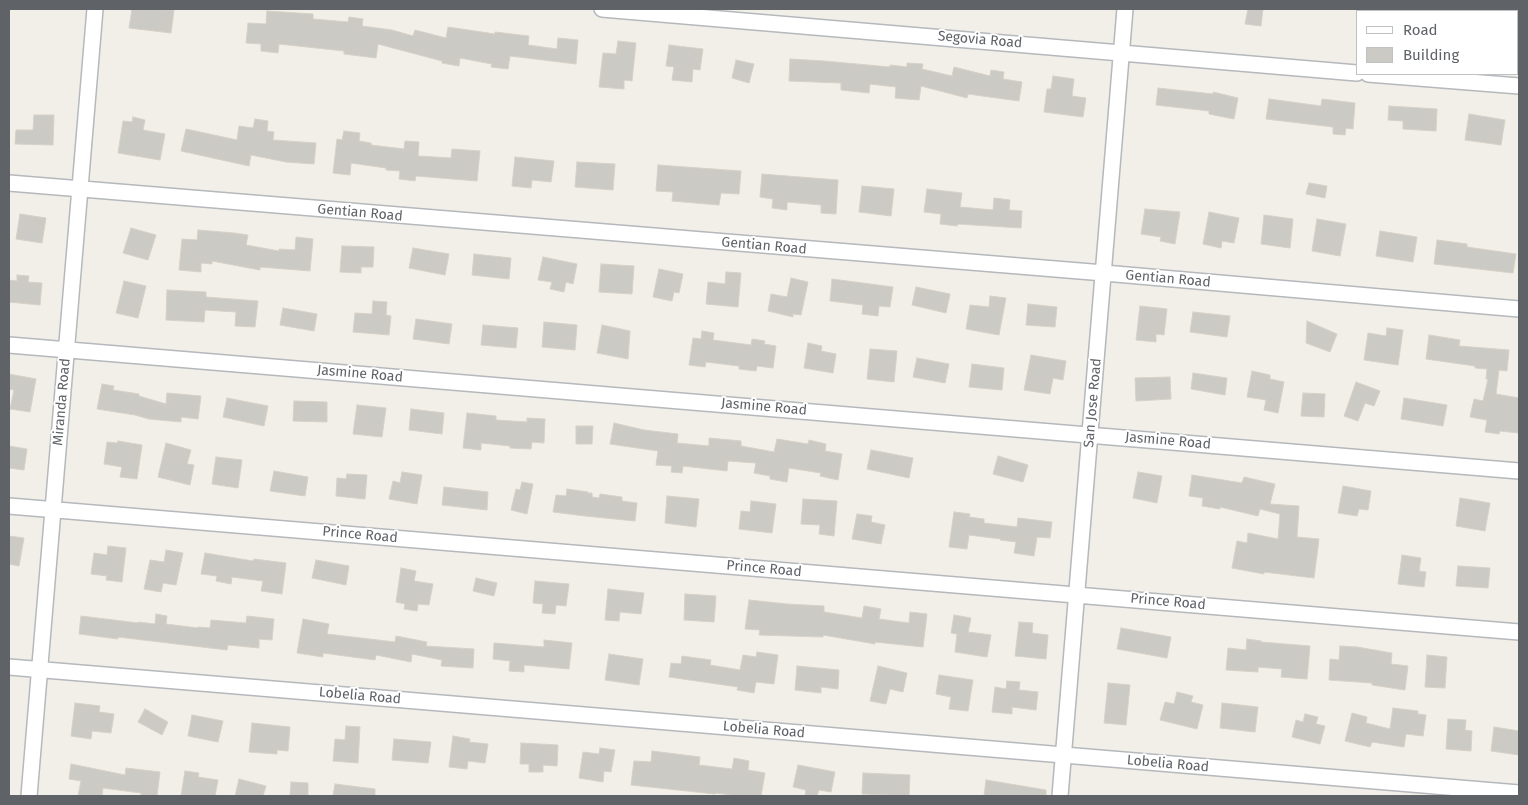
<!DOCTYPE html>
<style>
body{margin:0}
#map{position:relative;width:1528px;height:805px;overflow:hidden;background:#f1efe8;font-family:"Fira Sans",sans-serif}
canvas{display:block}
.frame{position:absolute;inset:0;border:10px solid #5f6368;pointer-events:none}
.legend{position:absolute;left:1356px;top:10px;width:162px;height:65px;box-sizing:border-box;background:#fff;border:1px solid #bfc1c3;margin:0;padding:6px 9px;list-style:none;font-size:15px;color:#5f6368}
.legend li{display:flex;align-items:center;gap:10px;height:25px}
.legend b{width:25px;border:1px solid #bfc1c3}
</style>
<div id="map">
<canvas width="1528" height="805"></canvas>
<div class="frame"></div>
<ul class="legend">
<li><b style="height:6px;background:#fff"></b>Road</li>
<li><b style="height:14px;background:#cccac5"></b>Building</li>
</ul>
</div>
<script>
const ctx = document.querySelector('canvas').getContext('2d');
ctx.lineJoin = 'round';
function fillPath(path, color) { ctx.fillStyle = color; ctx.fill(path, 'evenodd'); }
const poly = rows => new Path2D(rows.map(r => 'M' + r).join(''));
function stroke(path, color, width, dash) { ctx.strokeStyle = color; ctx.lineWidth = width; ctx.lineCap = dash ? 'butt' : 'round'; ctx.setLineDash(dash || []); ctx.stroke(path); }
function label(font, color, halo, rows, align = 'center') {
  ctx.font = font + ' "Fira Sans",sans-serif'; ctx.lineWidth = 4; ctx.setLineDash([]); ctx.textBaseline = 'middle'; ctx.strokeStyle = halo; ctx.fillStyle = color; for (const [text, x, y, turn = 0] of rows) {
    ctx.save(); ctx.translate(x, y); ctx.rotate((+turn || 0) * Math.PI / 180); ctx.textAlign = isNaN(turn) ? turn : align; if (halo) ctx.strokeText(text, 0, 0); ctx.fillText(text, 0, 0); ctx.restore();
  }
}
const building = poly([
 [132,9,174,10,171,33,129,28,132,9],
 [1248,9,1263,9,1261,26,1245,24,1248,9],
 [267,11,313,14,313,19,348,22,349,17,363,19,362,26,392,30,413,36,415,30,446,38,448,27,495,34,495,32,529,36,528,45,557,49,558,38,578,40,576,64,510,56,508,69,491,67,492,64,460,58,459,66,442,63,442,61,378,44,376,58,344,54,344,51,279,44,278,53,261,51,261,44,246,43,248,23,266,24,267,11],
 [618,41,636,43,632,81,624,80,624,89,599,87,603,53,616,54,618,41],
 [669,45,703,49,700,70,693,69,692,82,672,80,674,67,666,66,669,45],
 [790,59,824,61,890,67,890,65,907,67,907,63,923,64,922,69,952,76,954,67,990,76,991,70,1004,72,1003,79,1022,82,1019,101,968,94,967,98,921,86,919,100,895,98,896,87,870,84,869,93,841,90,841,83,789,81,790,59],
 [736,60,754,64,749,83,732,78,736,60],
 [1053,76,1074,79,1072,96,1086,98,1083,117,1044,112,1047,89,1051,89,1053,76],
 [1158,88,1213,94,1213,92,1238,98,1234,119,1209,114,1209,111,1156,105,1158,88],
 [1269,99,1321,106,1322,99,1355,103,1353,129,1346,128,1345,135,1333,134,1333,127,1266,119,1269,99],
 [1389,106,1437,109,1436,131,1403,129,1403,121,1388,120,1389,106],
 [1469,114,1505,120,1501,145,1465,140,1469,114],
 [34,115,54,115,53,145,15,144,16,130,33,130,34,115],
 [133,117,145,120,143,130,165,134,160,160,118,153,123,121,132,122,133,117],
 [255,119,268,121,267,131,274,132,273,140,316,143,314,164,286,162,251,155,249,166,181,151,186,129,237,140,239,126,253,128,255,119],
 [344,131,360,133,359,141,371,143,371,145,404,149,405,141,419,142,418,156,451,158,452,149,480,151,477,181,416,176,415,181,399,179,400,171,386,170,386,168,351,163,350,175,333,173,337,139,342,140,344,131],
 [515,157,554,161,551,182,532,180,531,188,512,186,515,157],
 [577,162,615,164,613,190,575,187,577,162],
 [658,165,741,171,739,194,721,193,719,205,672,201,673,192,656,191,658,165],
 [762,174,838,180,836,214,821,213,821,205,787,202,787,210,772,208,773,199,760,197,762,174],
 [1309,183,1327,186,1325,198,1306,194,1309,183],
 [862,186,894,189,891,216,859,212,862,186],
 [927,189,962,193,960,207,993,210,994,198,1010,200,1009,210,1022,211,1021,228,958,224,957,226,940,224,941,214,924,212,927,189],
 [1145,209,1180,212,1175,244,1160,241,1161,237,1141,234,1145,209],
 [1209,212,1239,218,1234,243,1222,241,1221,248,1203,244,1209,212],
 [20,214,46,218,42,243,16,239,20,214],
 [1264,215,1293,219,1290,248,1261,244,1264,215],
 [1317,219,1346,224,1340,256,1312,251,1317,219],
 [131,228,156,235,148,260,123,253,131,228],
 [198,230,234,233,248,235,246,245,279,251,279,249,295,250,296,237,313,239,310,271,260,267,260,270,212,261,212,264,201,263,201,272,179,270,182,239,197,240,198,230],
 [1380,231,1417,237,1413,262,1376,256,1380,231],
 [1437,240,1467,244,1467,247,1516,254,1513,273,1434,264,1437,240],
 [342,246,374,247,373,267,361,267,361,273,340,272,342,246],
 [413,248,449,254,445,275,409,268,413,248],
 [474,254,511,258,509,279,472,275,474,254],
 [543,257,577,264,573,284,566,282,564,292,550,289,552,282,538,280,543,257],
 [601,264,634,266,632,294,599,292,601,264],
 [659,269,683,274,679,293,674,292,672,301,653,297,659,269],
 [726,272,741,273,738,307,706,304,708,282,725,284,726,272],
 [17,275,29,276,28,282,42,283,40,305,9,302,9,280,17,281,17,275],
 [791,278,808,282,801,315,793,314,793,317,768,311,771,294,787,297,791,278],
 [832,279,893,287,890,307,879,306,878,316,862,314,863,305,830,301,832,279],
 [124,281,146,286,138,318,116,313,124,281],
 [916,287,950,294,946,313,912,305,916,287],
 [167,290,206,292,206,297,258,301,255,327,235,326,236,312,205,310,204,322,166,320,167,290],
 [990,296,1006,298,999,335,966,329,970,305,989,307,990,296],
 [373,301,387,302,386,315,391,316,389,335,353,332,355,313,372,314,373,301],
 [1028,304,1057,307,1055,327,1026,325,1028,304],
 [1140,306,1167,309,1164,335,1156,334,1156,342,1136,340,1140,306],
 [283,308,317,314,314,331,280,325,283,308],
 [1193,312,1230,316,1227,337,1190,332,1193,312],
 [416,319,452,324,449,344,413,339,416,319],
 [1307,321,1337,334,1330,352,1306,343,1307,321],
 [544,322,577,325,575,350,542,347,544,322],
 [483,325,518,328,516,348,481,345,483,325],
 [602,325,630,331,628,359,597,353,602,325],
 [1387,328,1403,330,1398,365,1364,360,1368,333,1386,336,1387,328],
 [702,331,714,333,713,340,751,345,752,339,765,341,764,344,776,346,773,368,757,366,756,371,739,369,739,366,706,362,705,367,689,365,693,338,701,339,702,331],
 [1429,335,1460,340,1459,346,1509,350,1507,371,1499,370,1496,394,1519,398,1519,433,1500,431,1499,434,1485,432,1487,420,1470,417,1474,399,1483,401,1488,379,1486,379,1487,369,1475,368,1475,366,1426,359,1429,335],
 [808,343,822,346,821,351,836,354,833,373,804,368,808,343],
 [870,349,897,351,894,382,867,379,870,349],
 [1031,355,1066,361,1063,380,1053,378,1050,394,1024,390,1031,355],
 [917,358,949,364,945,383,913,377,917,358],
 [972,364,1004,368,1002,390,969,387,972,364],
 [1252,371,1270,375,1270,379,1284,382,1278,413,1264,410,1266,400,1247,397,1252,371],
 [1193,373,1227,378,1225,395,1191,389,1193,373],
 [9,374,36,379,30,412,10,409,14,390,9,389,9,374],
 [1170,377,1171,399,1136,401,1135,378,1170,377],
 [1356,382,1380,391,1374,406,1365,403,1358,421,1344,416,1356,382],
 [102,384,114,386,113,390,139,394,139,396,166,404,167,393,201,396,198,419,181,417,181,422,149,419,135,415,97,409,102,384],
 [1303,393,1325,394,1324,417,1301,416,1303,393],
 [227,398,268,406,264,426,223,417,227,398],
 [1404,398,1447,405,1443,426,1401,419,1404,398],
 [294,401,327,402,327,422,293,421,294,401],
 [357,405,386,408,382,437,353,434,357,405],
 [411,409,444,413,442,434,409,430,411,409],
 [467,413,496,416,496,420,527,422,527,418,545,419,544,443,532,442,531,449,510,448,510,446,481,443,481,450,463,448,467,413],
 [614,423,644,430,678,434,677,443,709,446,709,438,741,441,741,446,774,452,777,439,808,444,809,440,826,444,825,451,842,454,838,480,820,476,821,473,789,468,787,482,770,479,770,476,754,473,756,463,728,461,727,471,683,466,682,473,671,472,672,466,656,465,658,451,610,444,614,423],
 [576,426,593,426,592,444,576,444,576,426],
 [118,441,142,445,137,479,120,477,122,467,104,464,107,442,117,443,118,441],
 [166,443,191,450,187,464,194,465,190,485,158,477,166,443],
 [9,446,27,449,24,470,9,468,9,446],
 [871,450,913,458,909,478,867,469,871,450],
 [998,456,1028,465,1023,482,993,474,998,456],
 [216,457,242,460,238,488,212,484,216,457],
 [274,471,308,477,305,496,270,491,274,471],
 [402,472,422,475,417,504,389,499,393,481,400,483,402,472],
 [1138,472,1162,476,1157,503,1133,498,1138,472],
 [347,474,367,475,365,499,336,496,337,478,346,479,347,474],
 [1192,475,1242,483,1244,477,1275,484,1270,504,1299,506,1297,537,1319,539,1314,578,1264,572,1264,574,1232,568,1237,541,1247,543,1248,533,1278,539,1280,514,1260,509,1258,516,1220,507,1220,509,1202,506,1203,498,1189,496,1192,475],
 [522,482,533,484,527,514,511,510,516,489,520,490,522,482],
 [1343,486,1371,491,1368,510,1359,509,1357,516,1338,513,1343,486],
 [444,487,488,492,487,510,442,505,444,487],
 [567,489,588,492,588,493,592,493,592,497,599,498,600,494,622,497,622,501,637,503,635,521,585,516,553,512,556,495,566,496,567,489],
 [667,496,699,499,696,527,665,523,667,496],
 [1460,498,1490,503,1485,531,1456,526,1460,498],
 [803,499,837,501,834,536,819,534,820,525,801,524,803,499],
 [751,501,776,504,772,533,739,529,741,511,750,512,751,501],
 [954,512,970,514,969,517,984,519,984,523,1017,527,1018,518,1052,522,1050,538,1037,537,1034,556,1014,553,1016,542,1000,540,1001,539,969,535,967,549,949,547,954,512],
 [857,514,872,516,871,522,885,525,881,544,852,539,857,514],
 [9,536,24,538,19,566,9,564,9,536],
 [108,546,126,548,122,582,106,580,107,576,91,574,94,553,107,555,108,546],
 [166,550,183,553,176,585,163,583,161,592,144,589,150,560,164,562,166,550],
 [205,553,253,561,254,559,286,563,282,594,261,591,263,581,232,577,231,584,216,581,217,576,201,574,205,553],
 [1402,555,1421,558,1419,571,1426,572,1424,587,1398,584,1402,555],
 [316,560,349,566,346,585,312,578,316,560],
 [1458,566,1490,568,1488,588,1456,586,1458,566],
 [401,568,416,571,414,581,433,584,429,605,418,604,417,611,404,609,405,604,396,602,401,568],
 [476,578,497,583,494,596,473,591,476,578],
 [535,581,569,584,566,606,556,605,555,614,542,613,543,604,533,603,535,581],
 [608,589,644,593,641,614,620,612,619,621,605,620,608,589],
 [685,594,716,596,714,622,684,620,685,594],
 [749,600,787,604,824,606,824,612,862,618,864,606,881,609,879,619,909,623,910,612,927,614,923,647,875,642,875,644,823,635,823,637,759,635,760,630,745,629,749,600],
 [156,614,167,616,166,624,198,628,198,627,210,628,211,620,246,623,247,616,274,619,272,640,259,639,259,648,228,645,227,650,118,637,118,639,79,634,81,616,138,623,138,622,155,624,156,614],
 [954,615,971,618,968,632,991,635,987,657,955,652,957,634,951,633,954,615],
 [303,619,329,624,327,634,395,642,396,636,427,642,426,646,474,649,473,668,441,666,442,660,412,654,411,662,376,655,375,660,323,653,323,657,297,653,303,619],
 [1019,622,1033,623,1032,633,1048,635,1046,659,1015,656,1019,622],
 [1121,628,1171,637,1167,658,1117,649,1121,628],
 [1247,639,1261,641,1261,642,1310,646,1307,679,1281,677,1282,669,1258,667,1258,672,1226,670,1228,648,1246,650,1247,639],
 [544,640,572,643,569,669,524,665,524,672,509,671,510,661,493,659,494,643,544,647,544,640],
 [1340,646,1357,647,1392,653,1391,664,1408,666,1405,690,1372,685,1372,683,1329,680,1330,659,1339,660,1340,646],
 [757,652,778,655,774,684,756,682,754,693,737,690,738,687,669,677,671,663,681,664,682,656,711,660,710,665,740,670,743,655,756,657,757,652],
 [609,654,643,659,639,685,605,680,609,654],
 [1427,655,1447,657,1445,688,1425,687,1427,655],
 [797,666,839,670,838,689,821,687,821,693,795,690,797,666],
 [878,666,907,673,903,692,890,689,886,704,870,701,878,666],
 [939,675,973,680,968,711,949,709,951,697,936,694,939,675],
 [1007,681,1020,682,1019,690,1038,692,1036,710,1012,707,1012,714,992,712,995,687,1006,689,1007,681],
 [1108,683,1130,685,1126,725,1104,723,1108,683],
 [1177,692,1193,696,1191,702,1203,705,1197,729,1160,720,1165,702,1174,704,1177,692],
 [75,703,100,706,99,712,114,714,111,733,92,731,91,739,71,736,75,703],
 [1222,703,1258,707,1255,732,1220,728,1222,703],
 [1393,708,1418,711,1418,714,1426,715,1423,736,1406,734,1404,747,1372,742,1370,747,1345,741,1352,713,1367,717,1366,723,1390,729,1393,708],
 [145,709,168,722,162,735,138,722,145,709],
 [1305,714,1318,717,1316,724,1325,726,1320,744,1292,737,1296,720,1303,722,1305,714],
 [192,715,223,721,218,742,188,736,192,715],
 [1448,719,1466,720,1465,730,1472,731,1471,751,1446,749,1448,719],
 [252,723,290,727,288,751,277,750,277,754,249,752,252,723],
 [346,726,360,727,358,763,333,761,335,739,345,740,346,726],
 [1494,727,1519,731,1519,755,1491,751,1494,727],
 [453,736,470,739,469,742,488,744,485,763,468,761,467,769,449,767,453,736],
 [394,739,431,742,428,763,392,760,394,739],
 [521,743,558,745,557,766,543,765,543,772,529,772,529,764,520,764,521,743],
 [600,748,615,750,611,772,604,771,603,782,579,778,583,752,599,754,600,748],
 [652,751,700,757,699,765,732,769,734,758,749,761,748,770,765,773,761,796,738,796,716,793,715,794,631,785,634,761,651,762,652,751],
 [71,764,125,775,126,768,160,772,157,796,141,796,141,793,103,788,102,796,78,796,81,781,69,779,71,764],
 [798,765,835,772,831,792,819,790,817,796,805,796,806,790,793,787,798,765],
 [185,771,199,773,198,777,218,780,215,796,181,796,185,771],
 [863,773,910,775,909,796,887,796,887,795,862,794,863,773],
 [239,779,266,786,263,796,235,796,239,779],
 [986,780,1046,790,1046,796,984,796,986,780],
 [291,782,308,783,308,796,290,796,291,782],
 [335,784,375,789,375,796,333,796,335,784]
]);
fillPath(building, '#cccac5');
stroke(building, '#d6d1c6', 1);
const street = poly([
 [602,9,1357,73],
 [1368,74,1519,86],
 [9,183,1104,273,1519,309],
 [9,345,1519,471],
 [9,506,1519,632],
 [9,667,1519,793],
 [29,796,95,9],
 [1060,796,1125,9]
]);
stroke(street, '#b5b8bc', 18);
stroke(street, '#fff', 15);
label('14px', '#5f6368', '#fff', [
 ["Segovia Road",980,40,5],
 ["Gentian Road",360,213,5],
 ["Gentian Road",764,246,5],
 ["Gentian Road",1168,279,5],
 ["Jasmine Road",360,374,5],
 ["Miranda Road",62,402,-85],
 ["San Jose Road",1093,403,-85],
 ["Jasmine Road",764,407,5],
 ["Jasmine Road",1168,441,5],
 ["Prince Road",360,535,5],
 ["Prince Road",764,569,5],
 ["Prince Road",1168,602,5],
 ["Lobelia Road",360,696,5],
 ["Lobelia Road",764,730,5],
 ["Lobelia Road",1168,764,5]
]);
</script>
